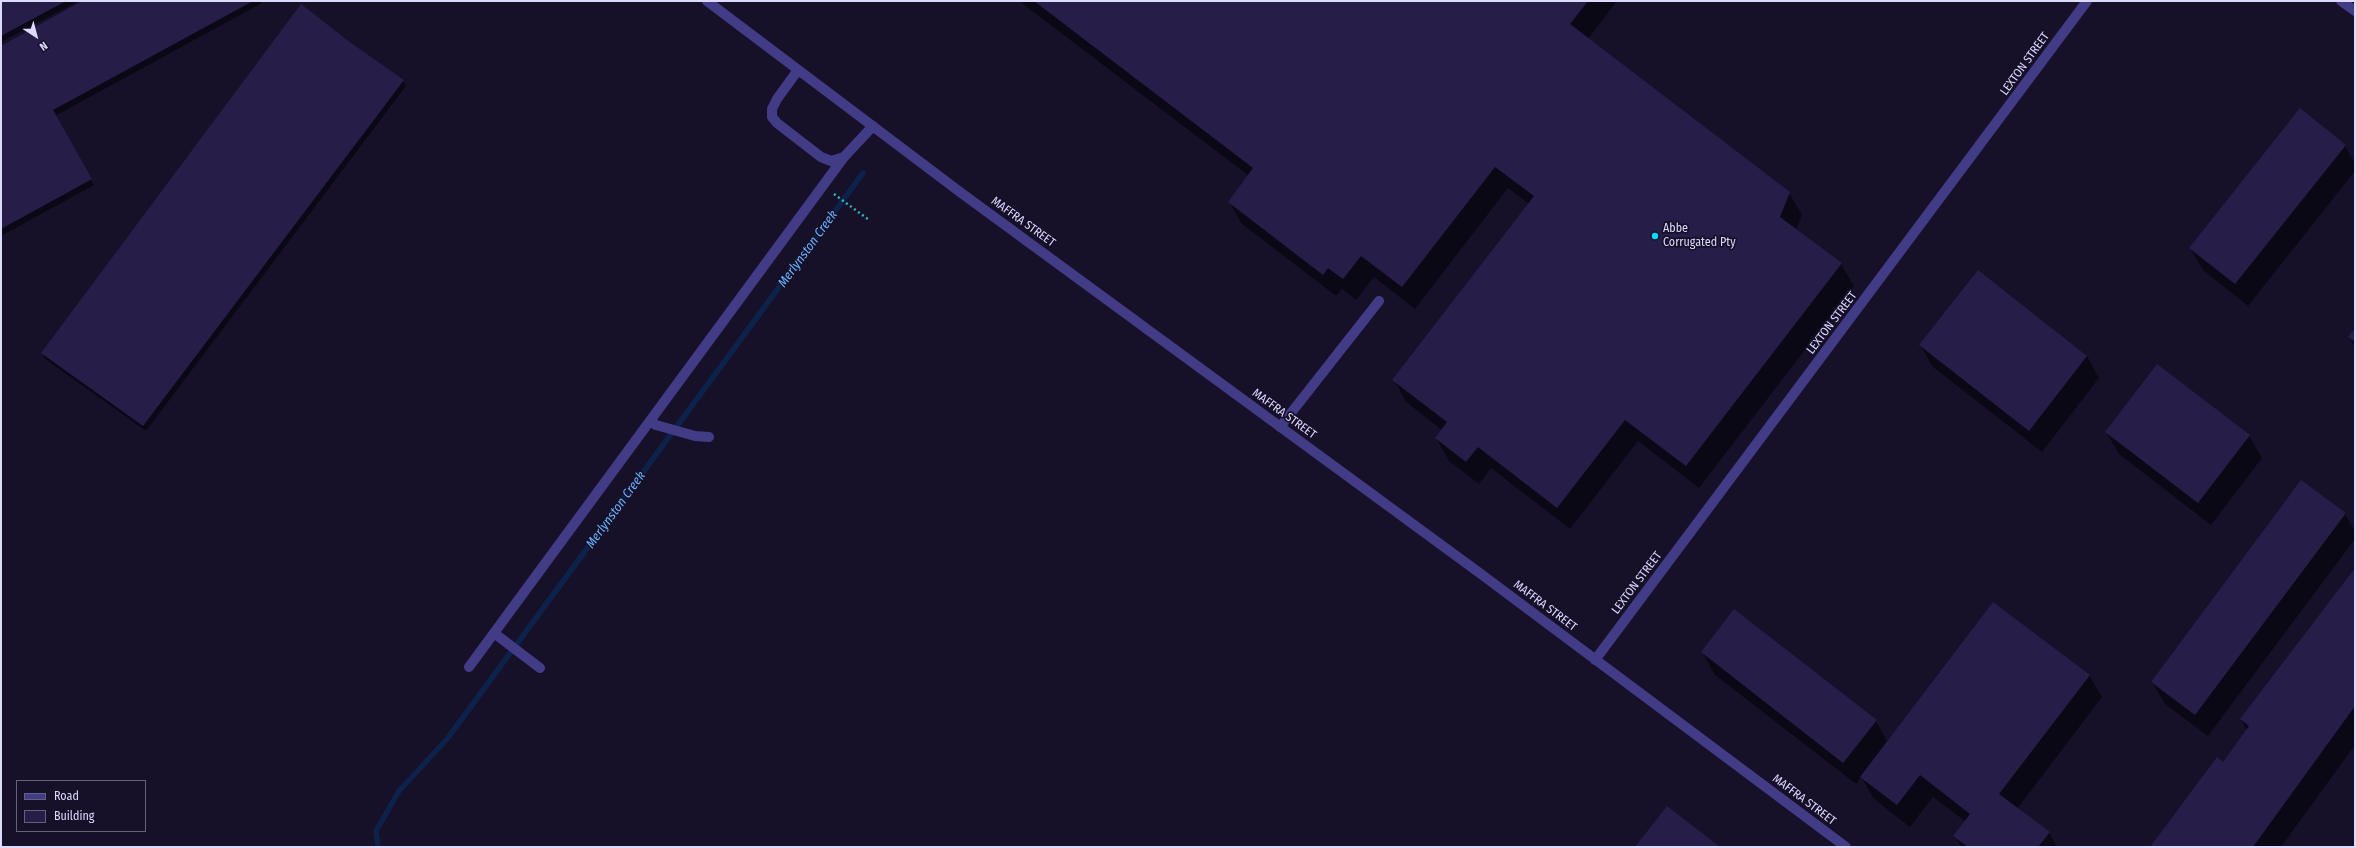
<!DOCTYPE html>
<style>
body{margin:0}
#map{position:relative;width:2356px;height:848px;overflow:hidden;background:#161029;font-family:"Fira Sans Condensed",sans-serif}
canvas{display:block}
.frame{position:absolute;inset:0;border:2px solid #ded9ff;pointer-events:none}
.legend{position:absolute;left:16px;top:780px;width:130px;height:52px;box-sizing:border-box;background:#161029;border:1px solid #66607f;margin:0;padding:5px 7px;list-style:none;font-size:12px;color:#ded9ff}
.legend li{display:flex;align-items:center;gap:8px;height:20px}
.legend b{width:20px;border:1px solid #66607f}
.north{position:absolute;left:16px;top:16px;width:40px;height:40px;-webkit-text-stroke:3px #161029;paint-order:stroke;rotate:144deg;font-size:11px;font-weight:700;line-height:16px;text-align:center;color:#ded9ff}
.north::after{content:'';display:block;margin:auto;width:14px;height:18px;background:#ded9ff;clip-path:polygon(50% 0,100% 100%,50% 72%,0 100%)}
</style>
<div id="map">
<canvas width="2356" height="848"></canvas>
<div class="frame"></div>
<ul class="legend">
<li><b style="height:5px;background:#423c87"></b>Road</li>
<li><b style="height:11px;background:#271d49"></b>Building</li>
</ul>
<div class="north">N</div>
</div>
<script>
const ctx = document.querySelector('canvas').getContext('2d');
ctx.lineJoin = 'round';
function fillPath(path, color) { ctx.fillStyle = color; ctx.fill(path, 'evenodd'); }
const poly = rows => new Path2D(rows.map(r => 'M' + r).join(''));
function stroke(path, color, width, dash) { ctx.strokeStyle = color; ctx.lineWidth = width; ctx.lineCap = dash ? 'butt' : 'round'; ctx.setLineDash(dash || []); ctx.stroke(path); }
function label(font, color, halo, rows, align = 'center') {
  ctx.font = font + ' "Fira Sans Condensed",sans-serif'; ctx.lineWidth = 3.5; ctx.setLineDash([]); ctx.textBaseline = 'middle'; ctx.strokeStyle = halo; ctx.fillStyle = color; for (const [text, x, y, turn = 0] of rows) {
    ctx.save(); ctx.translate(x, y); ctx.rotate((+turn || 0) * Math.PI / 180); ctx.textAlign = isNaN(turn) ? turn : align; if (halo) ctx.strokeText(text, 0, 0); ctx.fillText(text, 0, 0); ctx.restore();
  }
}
fillPath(poly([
 [1,1,79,1,1,42],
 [84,1,261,1,262,3,55,116,94,185,1,236,1,47],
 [1019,1,1617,1,1588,39,1789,193,1802,215,1796,230,1841,264,1854,286,1699,488,1638,441,1570,529,1491,468,1479,484,1449,461,1436,438,1442,430,1406,402,1394,380,1529,204,1508,188,1415,309,1374,277,1356,300,1342,289,1336,296,1242,224,1229,202,1249,176],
 [350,44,403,81,406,86,146,431,45,359,42,353],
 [2345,146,2355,163,2355,171,2248,306,2203,270,2190,248],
 [2355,329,2355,347,2349,337],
 [1920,345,2087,356,2099,378,2042,452,1933,367],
 [2157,366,2249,436,2262,458,2211,525,2119,454,2106,432],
 [2345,514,2355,531,2355,539,2208,736,2165,704,2152,682],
 [2355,570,2355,745,2281,847,2151,847,2223,764,2247,730,2241,720],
 [1702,652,1876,721,1888,742,2089,675,2102,697,2017,809,2049,833,2057,847,1961,847,1955,836,1966,822,1933,797,1910,827,1874,799,1861,777,1856,784,1715,675]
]), '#0007');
stroke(poly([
 [378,847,376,831,399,791,447,739,863,173]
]), '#0d224b', 5.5);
fillPath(poly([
 [1,1,66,1,1,36],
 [82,1,253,1,53,110,92,179,1,229,1,46],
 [1034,1,1588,1,1570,24,1790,192,1780,217,1842,263,1686,466,1625,420,1557,508,1478,447,1466,462,1435,438,1447,422,1392,380,1534,196,1495,167,1402,287,1361,256,1343,279,1328,268,1323,275,1228,202,1253,168],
 [301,4,351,43,404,80,143,426,41,353],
 [2300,108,2346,145,2235,284,2189,248],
 [1978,270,2087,356,2029,431,1919,345],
 [2355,328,2355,342,2348,337],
 [2157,364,2250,435,2198,503,2105,432],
 [2301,480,2346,513,2195,715,2151,682],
 [2355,568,2355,706,2253,847,2150,847,2217,757,2223,762,2249,726,2240,719],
 [1993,602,2090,675,1999,794,2050,832,2038,847,1968,847,1953,836,1970,814,1920,775,1897,805,1860,777],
 [1734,609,1877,720,1843,763,1701,652],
 [1667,806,1720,847,1635,847]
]), '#271d49');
stroke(poly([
 [834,194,869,220]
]), '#31bab6', 2.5, [2, 3]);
stroke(poly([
 [707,1,960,192,1481,574,1846,847],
 [2341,1,2355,11],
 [798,70,777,99,772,109,772,117,777,123,821,157,831,161,844,157,873,126],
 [650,421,656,425,695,436,709,437],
 [1280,427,1379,301],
 [494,633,540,668],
 [1595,660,2087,1],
 [469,667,844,157]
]), '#423c87', 10);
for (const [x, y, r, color] of [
 [1655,236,4,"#07dbfc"]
]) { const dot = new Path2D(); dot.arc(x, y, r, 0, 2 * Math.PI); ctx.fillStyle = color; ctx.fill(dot); stroke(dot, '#161029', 1.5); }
label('12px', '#ded9ff', '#161029', [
 ["LEXTON STREET",2025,64,-54],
 ["MAFFRA STREET",1023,222,36],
 ["LEXTON STREET",1832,323,-53],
 ["MAFFRA STREET",1284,414,36],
 ["LEXTON STREET",1637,583,-53],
 ["MAFFRA STREET",1545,606,37],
 ["MAFFRA STREET",1804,800,37]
]);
label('12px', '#ded9ff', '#161029', [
 ["Abbe",1663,229],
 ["Corrugated Pty",1663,243]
], 'left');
label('italic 13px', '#68b3fd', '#161029', [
 ["Merlynston Creek",808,249,-54],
 ["Merlynston Creek",616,510,-54]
]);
</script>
